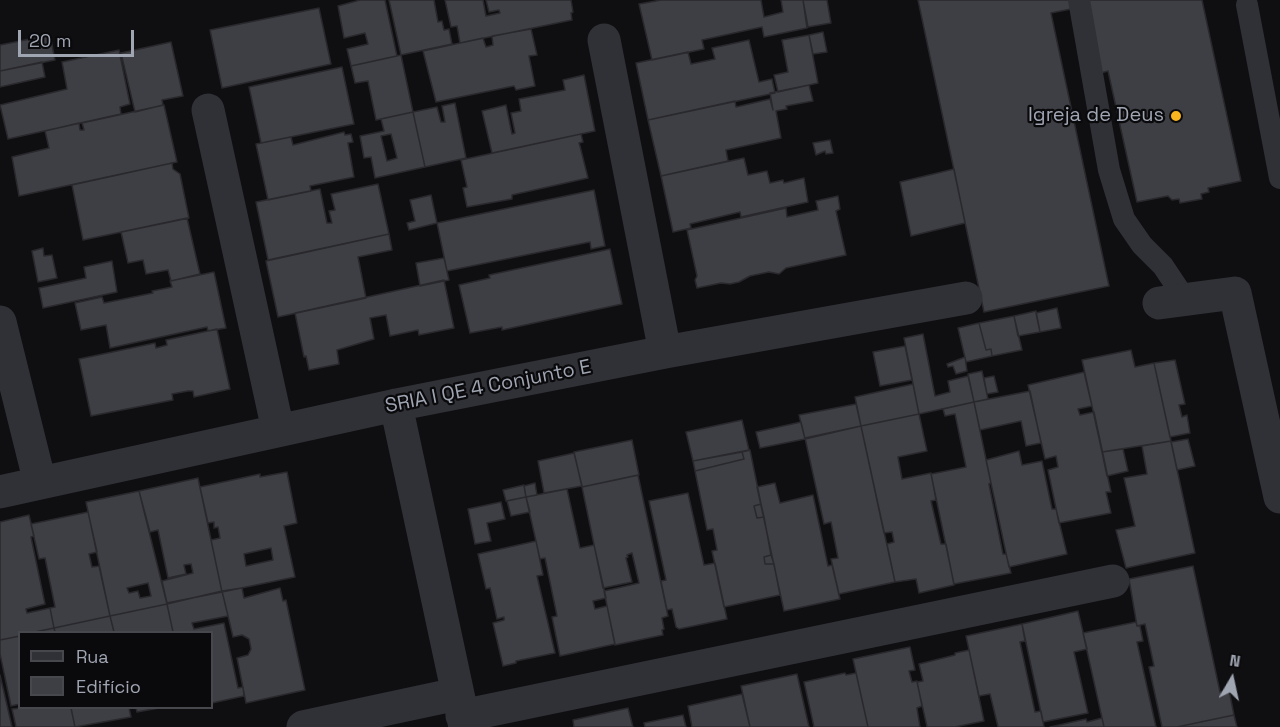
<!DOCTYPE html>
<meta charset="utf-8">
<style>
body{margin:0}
#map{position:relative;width:1280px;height:727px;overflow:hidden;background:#0f0f11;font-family:"Space Grotesk",sans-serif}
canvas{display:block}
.legend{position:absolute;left:18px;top:631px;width:195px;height:78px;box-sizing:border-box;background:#0a0a0c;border:2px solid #46484e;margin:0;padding:8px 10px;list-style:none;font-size:18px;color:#a0a5b2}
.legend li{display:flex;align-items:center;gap:12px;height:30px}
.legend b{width:30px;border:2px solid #46484e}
.north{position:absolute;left:1202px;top:649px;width:60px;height:60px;-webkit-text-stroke:4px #0a0a0c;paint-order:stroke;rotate:9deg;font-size:16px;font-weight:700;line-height:24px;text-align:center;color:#a0a5b2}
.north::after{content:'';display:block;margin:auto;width:21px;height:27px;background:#a0a5b2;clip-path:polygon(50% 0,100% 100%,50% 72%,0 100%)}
.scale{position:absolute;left:18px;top:30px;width:116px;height:27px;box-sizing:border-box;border:3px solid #a0a5b2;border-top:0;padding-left:8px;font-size:18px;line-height:21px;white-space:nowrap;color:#a0a5b2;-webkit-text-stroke:4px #0a0a0c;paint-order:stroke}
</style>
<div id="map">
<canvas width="1280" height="727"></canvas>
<ul class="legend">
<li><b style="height:8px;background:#303136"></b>Rua</li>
<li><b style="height:16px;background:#3e3f44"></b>Edifício</li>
</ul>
<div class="north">N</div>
<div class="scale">20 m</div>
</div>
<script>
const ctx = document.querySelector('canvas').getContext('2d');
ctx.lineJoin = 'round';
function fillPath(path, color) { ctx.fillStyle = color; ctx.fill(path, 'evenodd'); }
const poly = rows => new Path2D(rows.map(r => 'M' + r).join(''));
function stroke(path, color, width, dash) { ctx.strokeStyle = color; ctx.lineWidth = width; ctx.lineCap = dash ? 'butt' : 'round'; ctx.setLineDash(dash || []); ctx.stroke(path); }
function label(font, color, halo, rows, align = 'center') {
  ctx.font = font + ' "Space Grotesk",sans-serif'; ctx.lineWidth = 4.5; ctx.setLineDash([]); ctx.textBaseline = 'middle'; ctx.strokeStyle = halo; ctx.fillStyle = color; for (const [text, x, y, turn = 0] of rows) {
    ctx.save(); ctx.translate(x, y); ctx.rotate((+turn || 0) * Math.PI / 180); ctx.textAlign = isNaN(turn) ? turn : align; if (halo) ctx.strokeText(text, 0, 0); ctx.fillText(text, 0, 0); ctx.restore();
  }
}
const building = poly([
 [360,0,385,0,397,56,351,66,347,49,368,44,365,33,344,38,338,6,360,0],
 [389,0,434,0,438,22,442,21,444,30,449,29,452,44,401,55,389,0],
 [445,0,483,0,486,16,500,13,499,10,489,12,486,0,571,0,573,12,571,13,572,20,460,43,457,26,451,27,445,0],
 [661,0,761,0,764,17,783,12,781,0,803,0,807,28,764,37,762,27,702,40,704,49,652,60,639,4,661,0],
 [803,0,827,0,831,23,808,27,803,0],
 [918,0,1202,0,1241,181,1208,188,1209,192,1201,194,1202,199,1180,203,1179,199,1172,200,1168,196,1137,202,1108,71,1086,77,1071,9,1051,13,1109,286,984,312,918,0],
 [319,8,331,64,222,88,210,30,319,8],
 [531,29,537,55,529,56,535,86,516,90,514,86,436,102,423,51,483,38,486,47,493,45,492,36,531,29],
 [823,32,827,52,813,54,809,35,823,32],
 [50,35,55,60,0,71,0,45,50,35],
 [809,35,818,83,778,92,774,75,788,72,782,40,809,35],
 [749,40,759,82,772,79,775,93,648,120,636,63,688,52,691,64,715,59,712,48,749,40],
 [171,42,183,96,162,100,163,105,135,112,121,53,171,42],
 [119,50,130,104,120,107,121,114,8,139,0,105,67,89,62,62,119,50],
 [401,55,413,112,376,120,368,81,355,83,351,66,401,55],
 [42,62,45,77,0,87,0,71,42,62],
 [342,67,354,124,261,143,249,87,342,67],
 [584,75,595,131,492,153,482,111,506,105,512,134,515,133,511,113,521,111,519,99,565,90,563,80,584,75],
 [809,85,813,101,786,106,787,109,776,111,781,138,726,150,728,161,661,176,648,120,735,101,736,107,770,99,773,110,770,93,809,85],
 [455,103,466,158,425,167,413,112,437,107,441,122,445,122,442,106,455,103],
 [164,105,177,162,19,196,12,157,49,148,45,131,79,123,80,130,84,130,82,123,164,105],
 [413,112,425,167,375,178,371,157,364,158,360,136,384,131,381,119,413,112],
 [391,134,397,158,387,161,381,136,391,134],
 [344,132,345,135,351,134,353,142,348,143,354,177,310,186,311,191,268,200,256,144,291,137,293,145,344,132],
 [581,134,583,142,579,143,580,146,588,178,512,195,512,199,467,207,463,188,467,187,461,160,581,134],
 [830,140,833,153,826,154,825,151,816,155,813,143,830,140],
 [744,158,748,175,767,171,770,183,783,180,784,183,804,178,808,202,741,217,740,212,690,224,691,228,673,232,661,176,744,158],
 [172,163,173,169,180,174,189,218,83,240,72,185,172,163],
 [954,169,965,223,911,236,900,182,954,169],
 [378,184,389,234,268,260,256,202,320,189,327,223,332,223,329,211,335,210,331,194,378,184],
 [594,190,605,246,591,249,590,242,447,271,437,223,594,190],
 [431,195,437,223,409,230,407,223,415,221,410,200,431,195],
 [838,196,840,209,836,211,846,255,786,268,779,274,769,272,750,276,739,282,730,284,721,283,697,288,695,280,697,276,687,230,786,208,787,217,818,210,816,201,838,196],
 [187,218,200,274,171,281,168,270,146,274,143,260,128,263,121,232,187,218],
 [389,234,392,250,358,257,366,298,278,317,266,261,389,234],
 [43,248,44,256,52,255,57,278,38,282,32,251,43,248],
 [610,249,622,304,502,330,502,327,470,333,459,285,490,278,489,275,610,249],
 [444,258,449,280,420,286,416,263,444,258],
 [112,261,117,292,43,308,39,288,86,278,84,267,112,261],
 [214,272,226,328,208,331,207,327,110,348,106,325,81,330,75,303,102,297,104,303,153,293,152,291,172,287,170,281,214,272],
 [444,280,454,328,419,335,418,330,390,336,386,315,370,318,374,339,337,350,339,364,309,370,306,356,304,357,295,313,444,280],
 [1057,308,1061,328,1040,332,1036,313,1057,308],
 [1036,311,1040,332,1018,336,1014,316,1036,311],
 [1014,316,1022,350,992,356,991,349,986,350,979,323,1014,316],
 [979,323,986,350,991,349,992,356,966,362,958,328,979,323],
 [217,329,230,389,194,397,193,391,188,391,172,394,173,400,91,416,79,359,155,343,156,348,167,345,166,340,217,329],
 [923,334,935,396,950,392,948,381,968,376,974,402,919,414,904,338,923,334],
 [905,346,912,380,880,386,873,352,905,346],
 [1131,350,1135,367,1154,363,1171,441,1102,452,1082,360,1131,350],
 [965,357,967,371,956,374,953,366,948,367,947,364,965,357],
 [1175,360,1185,404,1179,405,1182,417,1187,415,1190,433,1170,437,1154,363,1175,360],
 [982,371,988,399,974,402,968,374,982,371],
 [1084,372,1092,406,1078,409,1080,415,1094,412,1111,492,1106,492,1111,513,1059,523,1048,470,1058,467,1056,456,1045,459,1028,385,1084,372],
 [994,376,998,392,987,394,984,378,994,376],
 [913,384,919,414,861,426,855,397,913,384],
 [1030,391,1041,443,1026,446,1021,421,980,430,974,402,1030,391],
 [974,402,991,483,989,484,1003,554,1006,554,1011,573,954,584,931,474,966,467,955,414,945,416,943,409,974,402],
 [856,404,861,426,805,439,799,415,856,404],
 [919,414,927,451,898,457,902,479,931,473,936,500,931,501,941,544,946,544,954,585,919,593,916,579,895,582,887,544,894,542,892,532,884,533,861,426,919,414],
 [742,420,749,450,693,461,686,432,742,420],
 [801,422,805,439,760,448,756,432,801,422],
 [861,426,895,582,839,594,831,559,838,558,831,522,824,524,805,438,861,426],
 [1188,439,1195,466,1177,470,1171,442,1188,439],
 [632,440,639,475,582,487,574,452,632,440],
 [1171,441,1195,553,1126,568,1116,530,1135,526,1124,478,1147,474,1142,446,1171,441],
 [1123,449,1128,471,1107,476,1102,452,1123,449],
 [750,450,761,504,754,506,757,518,764,517,771,555,764,557,765,564,774,564,780,595,724,607,712,551,717,550,713,529,707,530,695,471,744,459,742,452,750,450],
 [1019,451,1022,465,1042,461,1052,509,1056,509,1067,554,1009,567,986,460,1019,451],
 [742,452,744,459,695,471,693,461,742,452],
 [574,453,582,486,544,493,538,461,574,453],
 [287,472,297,523,284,526,295,577,222,592,211,540,220,538,218,527,214,528,214,522,208,523,200,487,260,474,260,477,287,472],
 [271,548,273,560,246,566,244,554,271,548],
 [638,475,668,616,662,618,664,629,662,630,663,635,615,645,604,591,639,583,632,553,627,555,628,557,626,558,632,582,603,588,582,487,638,475],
 [198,478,222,592,167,603,162,581,193,573,191,564,184,565,186,574,168,578,158,530,150,532,139,491,198,478],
 [535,483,537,495,526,497,524,486,535,483],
 [775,483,780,503,813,495,828,566,832,565,840,599,784,611,757,487,775,483],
 [524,485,526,497,506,501,503,490,524,485],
 [567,489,580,548,594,545,606,598,593,601,595,609,607,606,615,644,560,656,552,617,557,616,545,558,540,559,526,497,567,489],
 [139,491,167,604,110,616,86,502,139,491],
 [148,583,151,596,140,598,138,591,129,593,127,588,148,583],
 [688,493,704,565,715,563,727,619,679,629,676,627,672,609,667,610,661,581,666,580,649,501,688,493],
 [526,497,530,512,511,516,507,501,526,497],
 [501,502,505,519,487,523,491,541,475,544,468,509,501,502],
 [761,504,764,517,757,518,754,506,761,504],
 [88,512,97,552,89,554,92,567,99,566,110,616,54,628,50,608,55,607,45,558,39,559,31,524,88,512],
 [29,515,34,536,31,537,45,604,26,609,27,613,50,608,54,628,35,632,20,632,20,636,0,640,0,522,29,515],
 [536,541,543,575,537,576,555,653,516,661,516,663,503,666,493,623,504,620,504,617,497,619,490,588,486,589,478,554,536,541],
 [771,555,774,564,765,564,764,557,771,555],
 [1193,566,1220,692,1229,690,1234,715,1177,727,1162,727,1149,667,1154,666,1145,624,1137,626,1129,579,1193,566],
 [242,588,244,598,280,588,283,601,286,600,305,690,246,703,237,658,248,655,251,649,249,639,242,635,233,637,222,591,242,588],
 [222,591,228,616,192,623,194,629,224,623,238,688,243,687,244,696,212,703,212,632,173,632,167,604,222,591],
 [167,604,173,632,114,632,110,616,167,604],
 [1078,611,1087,649,1074,652,1088,713,1043,722,1022,624,1078,611],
 [110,616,114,632,55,632,54,628,110,616],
 [1136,622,1137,626,1140,626,1143,641,1137,642,1156,727,1104,727,1083,633,1136,622],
 [1022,624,1025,641,1020,642,1035,712,1041,711,1044,727,998,727,990,694,979,696,966,636,1022,624],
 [54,628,55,632,35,632,54,628],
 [20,636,20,704,11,706,0,654,0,640,20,636],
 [910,647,915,670,909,671,912,682,917,681,922,706,917,708,920,727,868,727,853,659,910,647],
 [969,650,984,721,955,727,927,727,917,682,923,681,919,664,955,655,955,653,969,650],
 [845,673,846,675,856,673,868,727,814,727,804,682,845,673],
 [797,674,809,727,750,727,741,686,797,674],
 [0,675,12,727,0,727,0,675],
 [742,694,750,727,692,727,688,706,742,694],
 [21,708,71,708,75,727,16,727,12,709,21,708],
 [71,708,129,708,131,717,75,727,71,708],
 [136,708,159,708,137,712,136,708],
 [628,708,633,727,574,727,573,720,628,708],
 [683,715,686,727,645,727,644,723,683,715],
 [1234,715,1237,727,1177,727,1234,715],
 [1102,718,1104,727,1050,727,1086,719,1087,722,1102,718]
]);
fillPath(building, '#3e3f44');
stroke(building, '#29292d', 1.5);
stroke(poly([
 [1079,0,1109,170,1124,219,1142,245,1163,266,1185,299],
 [1247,5,1280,178]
]), '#303136', 22);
stroke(poly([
 [208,110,278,430],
 [1159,303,1235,293,1280,497],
 [0,322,40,483],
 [665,352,966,298],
 [396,405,465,727],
 [0,492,396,405,665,352,604,40],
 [462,716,1113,581],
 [303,727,457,694]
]), '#303136', 33);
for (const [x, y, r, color] of [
 [1176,116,6,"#f8b520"]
]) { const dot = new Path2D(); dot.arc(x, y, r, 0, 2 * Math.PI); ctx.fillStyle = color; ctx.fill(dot); stroke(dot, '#0a0a0c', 2); }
label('20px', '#a0a5b2', '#0a0a0c', [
 ["Igreja de Deus",1164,116]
], 'right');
label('20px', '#a0a5b2', '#0a0a0c', [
 ["SRIA I QE 4 Conjunto E",488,387,-11]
]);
</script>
